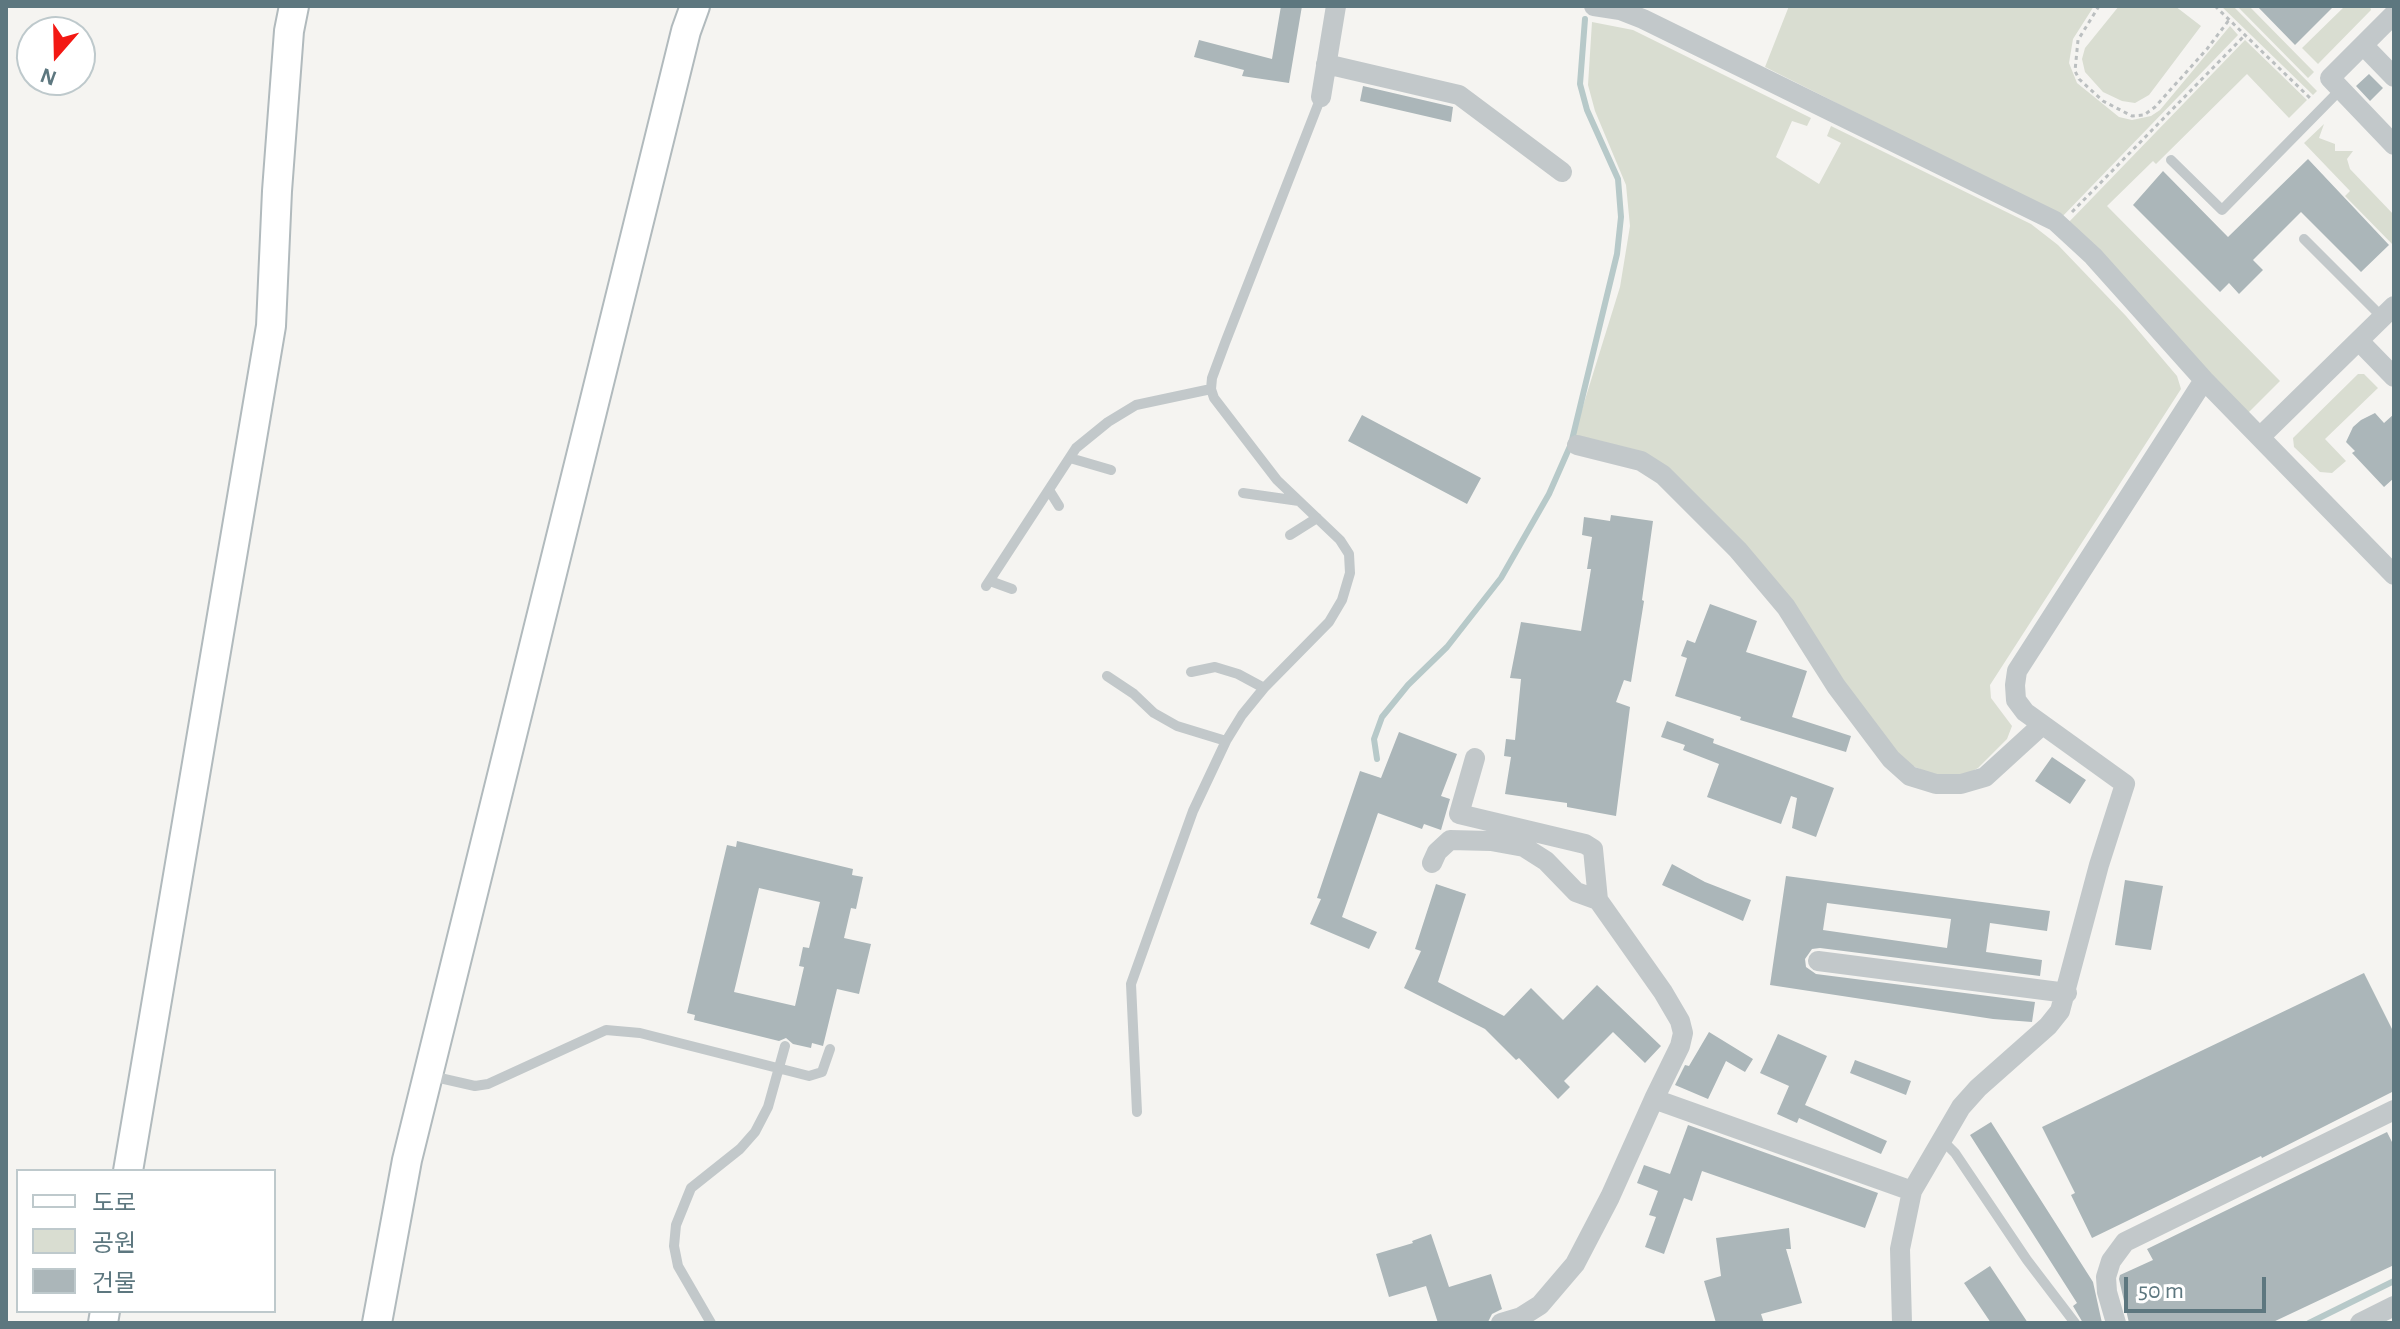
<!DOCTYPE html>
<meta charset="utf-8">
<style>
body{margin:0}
#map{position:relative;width:2400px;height:1329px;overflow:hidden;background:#f5f4f1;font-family:"Alegreya Sans","Noto Sans KR",sans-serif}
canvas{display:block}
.frame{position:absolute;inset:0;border:8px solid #5d777f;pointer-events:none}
.legend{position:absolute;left:16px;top:1169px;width:260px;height:144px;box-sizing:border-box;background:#fff;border:2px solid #bec9cc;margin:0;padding:10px 14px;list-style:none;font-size:24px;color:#5d777f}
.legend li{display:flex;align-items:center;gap:16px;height:40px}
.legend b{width:40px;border:2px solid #bec9cc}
.north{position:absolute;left:16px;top:16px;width:80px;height:80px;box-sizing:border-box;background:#fff;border:2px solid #bec9cc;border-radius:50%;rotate:200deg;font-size:22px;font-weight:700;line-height:32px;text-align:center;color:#5d777f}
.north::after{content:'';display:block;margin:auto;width:28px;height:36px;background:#f31813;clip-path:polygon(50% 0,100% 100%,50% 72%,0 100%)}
.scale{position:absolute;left:2124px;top:1277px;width:142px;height:36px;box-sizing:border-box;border:4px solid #5d777f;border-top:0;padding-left:10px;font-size:24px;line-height:28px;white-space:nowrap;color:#5d777f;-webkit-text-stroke:6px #fff;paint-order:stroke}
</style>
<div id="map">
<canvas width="2400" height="1329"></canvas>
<div class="frame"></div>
<ul class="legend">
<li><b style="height:10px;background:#fff"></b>도로</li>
<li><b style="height:22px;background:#d9ddd1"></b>공원</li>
<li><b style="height:22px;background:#abb6b9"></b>건물</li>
</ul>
<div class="north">N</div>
<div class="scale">50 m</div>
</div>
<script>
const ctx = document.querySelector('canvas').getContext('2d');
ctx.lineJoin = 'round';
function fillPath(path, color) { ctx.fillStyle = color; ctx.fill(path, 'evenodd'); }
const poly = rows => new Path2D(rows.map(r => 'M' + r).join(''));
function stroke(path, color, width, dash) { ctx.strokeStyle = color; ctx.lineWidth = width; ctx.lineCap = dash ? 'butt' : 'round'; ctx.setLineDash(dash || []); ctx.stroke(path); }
fillPath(poly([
 [1789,6,2094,6,2073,39,2069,63,2077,83,2119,117,2132,120,2151,116,2160,110,2230,26,2238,35,2060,219,2046,208,1765,67],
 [2119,6,2175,6,2201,26,2149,95,2135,103,2122,101,2103,92,2085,72,2082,59,2085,48],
 [2221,6,2233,6,2317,91,2313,95],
 [2237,6,2249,6,2314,72,2308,78],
 [2345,6,2370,6,2371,10,2318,64,2302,48],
 [1592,22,1633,30,1811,118,1807,126,1792,121,1776,157,1819,184,1841,143,1827,136,1831,126,2031,224,2058,245,2126,316,2177,376,2181,389,1990,685,1991,698,2012,726,2007,739,1978,768,1959,778,1939,777,1908,764,1897,755,1839,679,1642,456,1574,435,1620,287,1630,226,1626,185,1595,111,1588,85],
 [2245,40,2307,100,2289,118,2247,74,2156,164,2153,161,2107,206,2280,381,2245,416,2067,224],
 [2324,124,2319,138,2335,144,2335,151,2353,151,2347,159,2350,169,2394,215,2394,246,2345,196,2350,191,2304,143],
 [2358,374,2364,374,2378,388,2325,439,2346,461,2332,473,2320,472,2294,447,2293,438]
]), '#d9ddd1');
stroke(poly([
 [1377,759,1374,739,1382,717,1408,685,1447,647,1501,578,1549,494,1571,444,1617,254,1621,217,1618,179,1587,110,1580,84,1585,19],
 [2309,1323,2394,1281]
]), '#b7c9c9', 6);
fillPath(poly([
 [1281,6,1302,6,1289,83,1242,76,1244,70,1194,57,1199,40,1272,59],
 [2257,6,2334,6,2295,45],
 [2369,74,2383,88,2370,101,2356,86],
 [1363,86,1453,107,1451,122,1360,101],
 [2308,159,2389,245,2361,272,2301,212,2253,260,2263,270,2239,294,2229,283,2220,292,2133,205,2163,171,2228,237],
 [2375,413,2384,423,2394,414,2394,478,2384,487,2352,453,2355,451,2346,442,2353,427,2361,420],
 [1362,415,1481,478,1467,504,1348,441],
 [1611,515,1653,521,1642,600,1644,601,1631,682,1624,680,1616,702,1630,707,1616,816,1567,807,1567,803,1505,794,1511,757,1504,756,1506,739,1515,740,1521,679,1510,678,1521,622,1581,631,1591,569,1587,569,1592,537,1582,535,1584,517,1610,521],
 [1710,604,1757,621,1746,652,1807,671,1792,717,1851,736,1846,752,1740,720,1741,717,1675,696,1687,658,1681,656,1687,640,1695,643],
 [1667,721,1714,739,1713,743,1834,788,1816,837,1792,828,1797,798,1791,796,1781,824,1707,797,1719,764,1683,750,1685,745,1661,737],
 [1399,732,1457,754,1441,796,1450,799,1441,830,1424,824,1422,829,1378,813,1342,917,1377,932,1369,949,1310,924,1321,899,1317,898,1360,771,1381,778],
 [2052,757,2086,780,2070,804,2035,781],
 [737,841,853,869,852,875,863,877,856,909,851,908,844,938,871,944,859,994,837,989,823,1046,812,1043,811,1048,793,1044,786,1038,779,1041,694,1020,695,1015,687,1013,727,845,736,847],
 [759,888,820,902,809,948,803,947,799,966,804,967,795,1006,734,992],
 [1672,864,1705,882,1751,900,1743,921,1662,885],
 [1786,876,2050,911,2047,931,1990,923,1986,952,2042,960,2040,976,1820,948,1812,949,1805,959,1806,967,1816,974,2035,1002,2032,1022,1993,1019,1770,985],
 [1827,903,1951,919,1947,948,1823,930],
 [2125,880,2163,886,2151,950,2115,945],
 [1436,884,1466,894,1438,982,1504,1016,1531,988,1563,1020,1597,985,1661,1046,1645,1063,1613,1032,1564,1081,1570,1087,1558,1099,1519,1058,1516,1060,1485,1029,1404,988,1421,951,1415,949],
 [2364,973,2394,1033,2394,1091,2262,1158,2261,1156,2092,1238,2071,1195,2075,1193,2042,1127],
 [1709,1032,1753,1059,1745,1072,1726,1061,1708,1099,1675,1085,1685,1065,1689,1066],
 [1778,1034,1827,1056,1805,1105,1887,1141,1881,1154,1799,1118,1797,1123,1777,1114,1789,1086,1760,1073],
 [1855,1060,1911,1081,1906,1095,1850,1073],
 [1991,1122,2093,1282,2102,1323,2083,1323,2073,1306,2077,1303,1970,1135],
 [1688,1125,1878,1193,1865,1228,1702,1171,1692,1201,1684,1198,1664,1254,1645,1247,1656,1217,1649,1215,1658,1191,1637,1183,1644,1165,1670,1174],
 [2387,1132,2394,1146,2394,1265,2271,1323,2129,1323,2119,1279,2120,1275,2153,1260,2147,1249],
 [1789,1228,1791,1249,1786,1249,1802,1303,1761,1314,1764,1323,1716,1323,1704,1281,1721,1276,1716,1238],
 [1431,1234,1449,1287,1491,1274,1502,1309,1492,1314,1488,1322,1438,1323,1426,1286,1389,1297,1376,1254,1413,1243,1412,1241],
 [1990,1266,2028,1323,1991,1323,1964,1283]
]), '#abb6b9');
const secondary = poly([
 [128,1171,271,326,277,191,289,31,294,6],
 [103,1323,105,1311],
 [377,1323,407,1160,686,31,695,6]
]);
stroke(secondary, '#b1babd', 32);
stroke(poly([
 [2099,6,2078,40,2075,71,2079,79,2103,101,2132,116,2144,115,2155,107,2207,49,2229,20],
 [2215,6,2310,98],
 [2072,212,2245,35]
]), '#bbbfc0', 3, [4, 4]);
stroke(poly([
 [2171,160,2222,210,2341,89],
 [2304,239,2382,317],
 [1070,458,1111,470],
 [1049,490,1059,506],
 [1243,493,1299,501],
 [1290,535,1317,518],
 [990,581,1012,589],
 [986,586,1076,448,1108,422,1136,405,1211,389],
 [1191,672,1215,667,1238,674,1264,688],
 [1107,676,1134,694,1154,713,1177,726,1226,741],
 [431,1076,475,1086,488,1084,606,1030,640,1033,809,1076,822,1072,830,1049],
 [1137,1112,1131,984,1193,811,1226,741,1242,715,1264,688,1329,622,1342,600,1350,573,1349,554,1340,540,1277,480,1214,398,1211,389,1212,378,1225,343,1321,97],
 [1941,1139,1955,1153,2027,1260,2075,1323],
 [711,1323,678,1266,674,1246,676,1225,691,1188,740,1149,755,1132,768,1107,785,1046]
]), '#c2c8ca', 10);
stroke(poly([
 [1594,6,1620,10,1643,19,2055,221,2093,256,2204,380,2394,575],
 [2394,14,2330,78,2394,145],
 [2363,45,2394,77],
 [1326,64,1459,95,1562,172],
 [1321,97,1336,6],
 [2359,341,2394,377],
 [2260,437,2394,306],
 [1577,445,1641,461,1663,475,1738,550,1786,607,1836,686,1891,759,1910,776,1936,784,1961,784,1985,777,2042,725],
 [1475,758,1459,814,1585,844,1593,849,1598,900,1663,992,1680,1021,1683,1033,1680,1046,1654,1099],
 [1432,863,1437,852,1450,840,1491,841,1524,847,1546,861,1576,892,1598,900],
 [1818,961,2067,993],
 [1501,1323,1521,1317,1540,1305,1575,1264,1610,1197,1654,1099,1912,1191],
 [1902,1323,1900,1249,1912,1191,1961,1107,1978,1088,2048,1026,2060,1011,2099,865,2125,784,2025,712,2016,700,2015,685,2017,671,2204,380],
 [2116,1323,2107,1292,2106,1277,2111,1261,2125,1242,2394,1110],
 [2360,1323,2394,1306]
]), '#c2c8ca', 20);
stroke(secondary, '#fff', 28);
</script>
